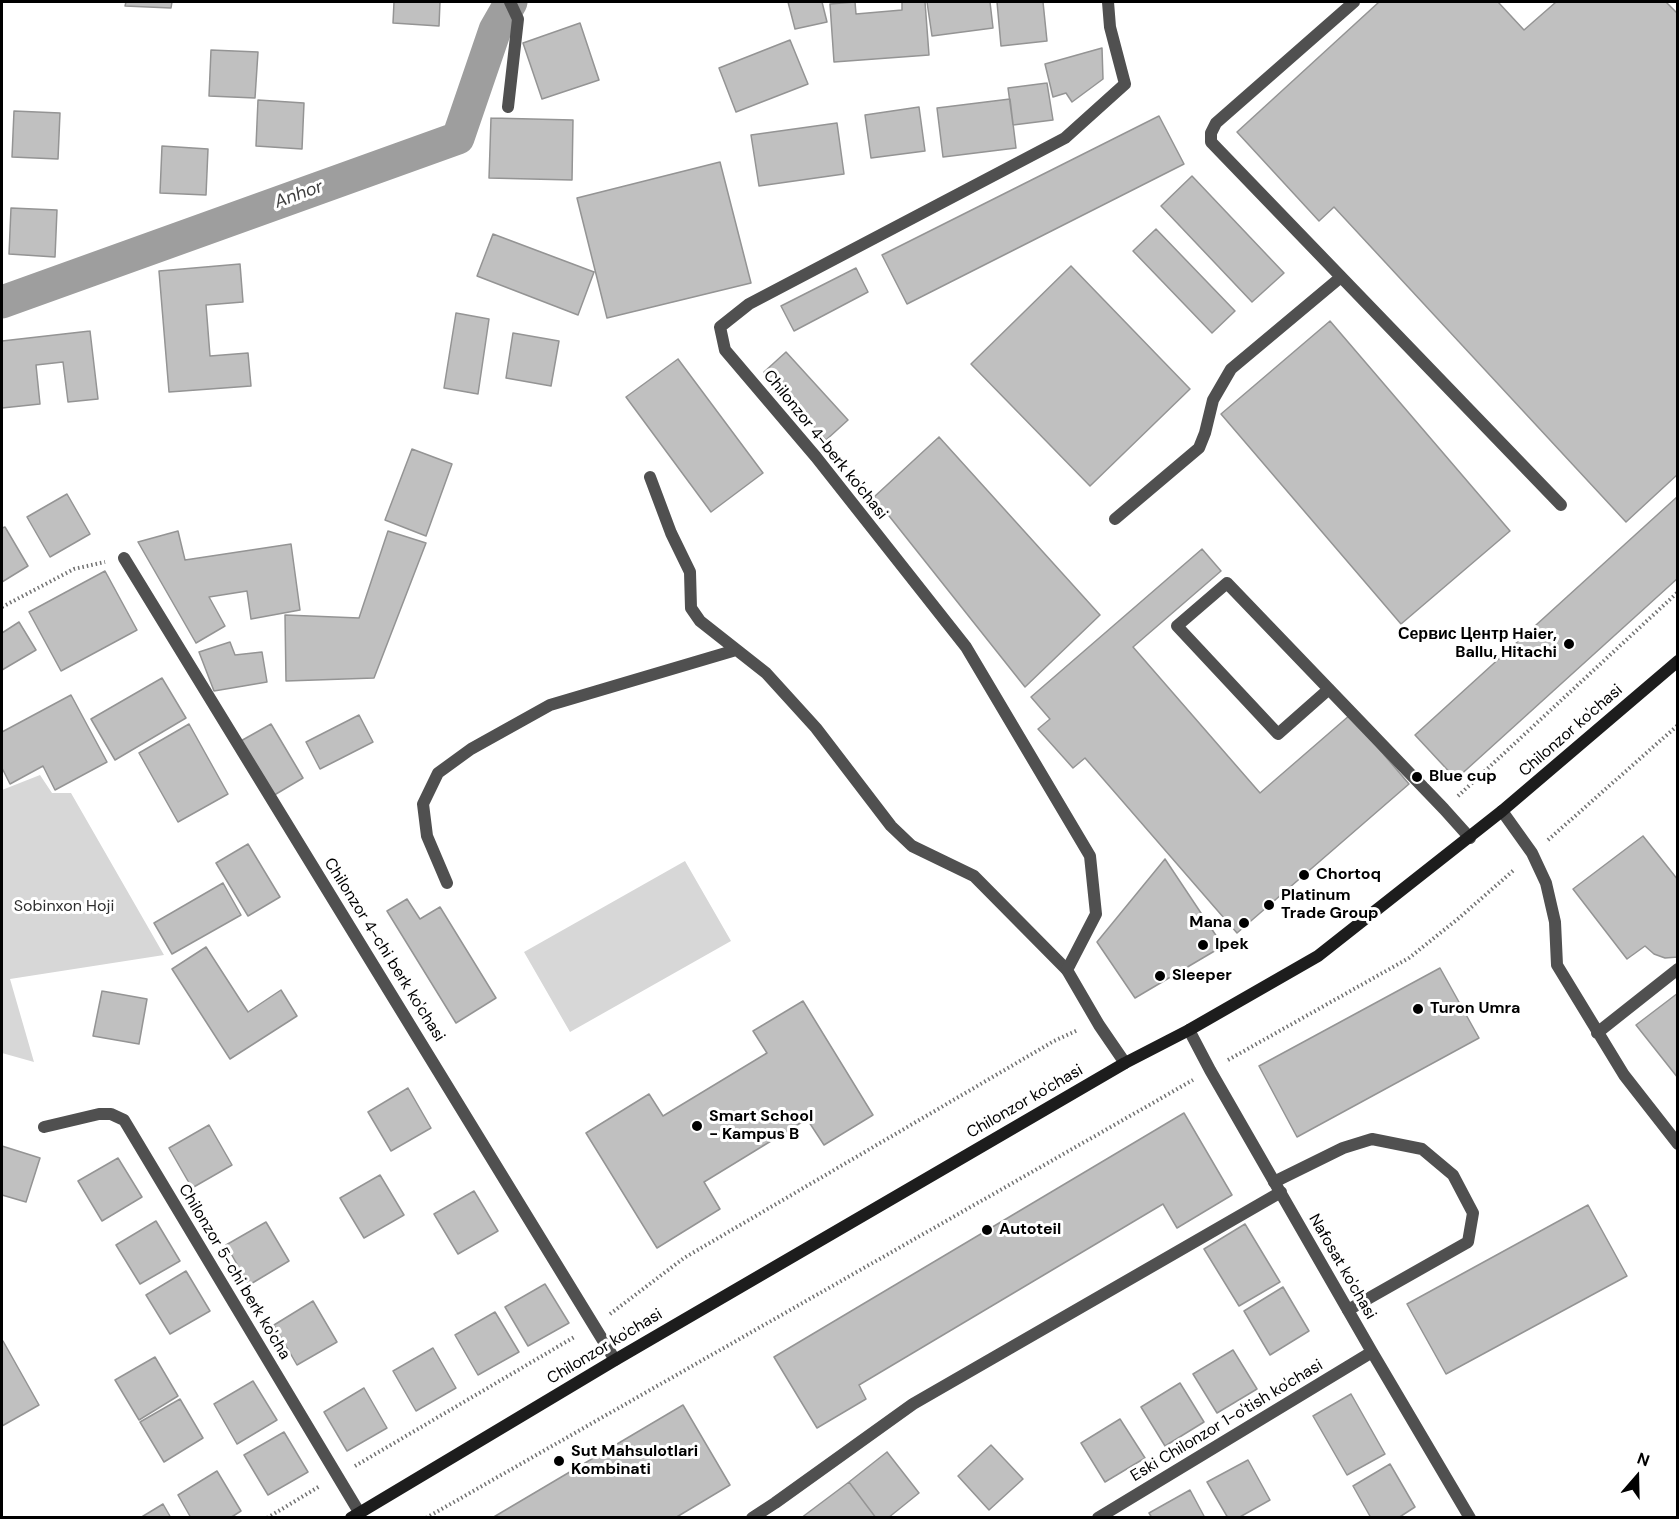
<!DOCTYPE html>
<meta charset="utf-8">
<style>
body{margin:0}
#map{position:relative;width:1679px;height:1519px;overflow:hidden;background:#fff;font-family:"DM Sans",sans-serif}
canvas{display:block}
.frame{position:absolute;inset:0;border:3px solid #000;pointer-events:none}
.north{position:absolute;left:1607px;top:1447px;width:60px;height:60px;-webkit-text-stroke:4px #fff;paint-order:stroke;rotate:20deg;font-size:16px;font-weight:700;line-height:24px;text-align:center;color:#000}
.north::after{content:'';display:block;margin:auto;width:21px;height:27px;background:#000;clip-path:polygon(50% 0,100% 100%,50% 72%,0 100%)}
</style>
<div id="map">
<canvas width="1679" height="1519"></canvas>
<div class="frame"></div>
<div class="north">N</div>
</div>
<script>
const ctx = document.querySelector('canvas').getContext('2d');
ctx.lineJoin = 'round';
function fillPath(path, color) { ctx.fillStyle = color; ctx.fill(path, 'evenodd'); }
const poly = rows => new Path2D(rows.map(r => 'M' + r).join(''));
function stroke(path, color, width, dash) { ctx.strokeStyle = color; ctx.lineWidth = width; ctx.lineCap = dash ? 'butt' : 'round'; ctx.setLineDash(dash || []); ctx.stroke(path); }
function label(font, color, halo, rows, align = 'center') {
  ctx.font = font + ' "DM Sans",sans-serif'; ctx.lineWidth = 6; ctx.setLineDash([]); ctx.textBaseline = 'middle'; ctx.strokeStyle = halo; ctx.fillStyle = color; for (const [text, x, y, turn = 0] of rows) {
    ctx.save(); ctx.translate(x, y); ctx.rotate((+turn || 0) * Math.PI / 180); ctx.textAlign = isNaN(turn) ? turn : align; if (halo) ctx.strokeText(text, 0, 0); ctx.fillText(text, 0, 0); ctx.restore();
  }
}
fillPath(poly([
 [40,775,52,793,71,793,164,955,10,979,34,1062,2,1053,2,790],
 [685,861,731,941,570,1032,524,952]
]), '#d7d7d7');
stroke(poly([
 [2,302,458,138,495,30,511,2]
]), '#9e9e9e', 33);
const building = poly([
 [126,2,172,2,171,8,125,6,126,2],
 [394,2,440,2,439,26,393,23,394,2],
 [788,2,822,2,827,22,795,29,788,2],
 [855,2,856,14,902,10,902,2,925,2,929,55,834,62,830,4,855,2],
 [927,2,990,2,993,28,932,36,927,2],
 [997,2,1043,2,1047,41,1001,46,997,2],
 [1379,2,1498,2,1524,30,1556,2,1666,2,1678,14,1678,474,1626,522,1334,207,1319,221,1237,132,1379,2],
 [580,23,599,80,542,99,523,43,580,23],
 [790,40,808,84,736,112,719,68,790,40],
 [1102,48,1103,79,1072,102,1066,93,1053,97,1045,64,1102,48],
 [211,50,258,52,255,98,209,96,211,50],
 [1047,83,1053,120,1013,125,1008,88,1047,83],
 [1010,99,1016,148,943,157,937,108,1010,99],
 [258,100,304,103,302,149,256,146,258,100],
 [919,107,925,151,871,158,865,115,919,107],
 [14,111,60,113,58,159,12,157,14,111],
 [1159,116,1184,164,907,304,882,255,1159,116],
 [491,118,573,120,572,180,489,178,491,118],
 [837,123,844,174,759,186,751,135,837,123],
 [162,146,208,149,206,195,160,193,162,146],
 [720,162,751,283,607,318,577,198,720,162],
 [1192,176,1284,273,1252,302,1161,206,1192,176],
 [11,208,57,210,55,257,9,254,11,208],
 [1156,229,1235,311,1212,333,1133,251,1156,229],
 [493,234,594,272,578,315,477,276,493,234],
 [240,264,243,302,206,305,210,356,248,353,251,386,169,392,159,271,240,264],
 [1071,266,1190,389,1090,486,971,364,1071,266],
 [856,268,868,292,794,331,781,306,856,268],
 [456,313,489,319,478,394,444,388,456,313],
 [1330,321,1510,531,1401,624,1221,414,1330,321],
 [90,331,98,399,68,402,63,362,36,365,40,404,2,408,2,341,90,331],
 [513,333,559,341,551,386,506,378,513,333],
 [786,352,848,420,826,440,764,372,786,352],
 [678,359,763,473,711,512,626,397,678,359],
 [939,437,1100,615,1025,687,874,497,939,437],
 [412,449,452,464,426,536,385,520,412,449],
 [67,494,90,534,50,557,27,517,67,494],
 [1678,496,1678,578,1456,779,1415,735,1678,496],
 [5,527,28,566,2,582,2,528,5,527],
 [178,531,185,560,291,544,300,610,251,619,247,591,209,597,225,626,196,643,138,542,178,531],
 [388,531,426,543,374,678,286,681,285,615,359,618,388,531],
 [1202,549,1221,571,1133,647,1260,793,1350,715,1409,784,1237,933,1085,758,1073,768,1038,729,1050,719,1031,697,1202,549],
 [105,571,137,630,61,671,29,612,105,571],
 [19,622,36,650,2,670,2,633,19,622],
 [230,642,235,655,262,652,267,682,214,691,199,652,230,642],
 [162,678,186,718,115,760,91,719,162,678],
 [71,695,107,762,55,790,43,766,10,784,2,768,2,732,71,695],
 [359,715,373,742,320,769,306,742,359,715],
 [189,724,228,794,178,822,139,753,189,724],
 [271,724,303,778,271,797,239,742,271,724],
 [1643,836,1678,880,1678,957,1665,958,1654,954,1645,946,1627,959,1573,889,1643,836],
 [248,844,280,897,248,916,216,863,248,844],
 [1165,859,1223,946,1135,998,1097,942,1165,859],
 [223,883,241,915,172,954,154,923,223,883],
 [407,899,420,919,440,907,496,998,456,1023,387,911,407,899],
 [206,947,248,1012,281,990,297,1016,230,1059,172,969,206,947],
 [1440,968,1479,1038,1297,1137,1259,1066,1440,968],
 [102,991,147,999,139,1044,93,1036,102,991],
 [1678,993,1678,1078,1636,1025,1678,993],
 [803,1001,873,1115,824,1145,807,1119,704,1182,720,1209,657,1248,586,1133,649,1094,663,1116,767,1053,753,1031,803,1001],
 [408,1088,431,1128,391,1151,368,1112,408,1088],
 [1184,1113,1232,1195,1177,1228,1163,1204,859,1385,866,1399,817,1428,774,1357,1184,1113],
 [209,1125,232,1165,192,1188,169,1148,209,1125],
 [2,1146,40,1158,26,1202,2,1195,2,1146],
 [118,1158,142,1197,102,1221,78,1181,118,1158],
 [380,1175,404,1215,364,1238,340,1198,380,1175],
 [474,1191,498,1231,458,1254,434,1214,474,1191],
 [1588,1205,1627,1276,1446,1374,1407,1304,1588,1205],
 [156,1221,180,1261,140,1284,116,1245,156,1221],
 [266,1222,289,1261,249,1285,226,1245,266,1222],
 [1245,1224,1280,1282,1239,1306,1204,1249,1245,1224],
 [186,1271,210,1311,170,1334,146,1295,186,1271],
 [545,1284,569,1323,528,1346,505,1307,545,1284],
 [1283,1287,1309,1331,1270,1355,1244,1311,1283,1287],
 [313,1301,337,1342,297,1365,274,1325,313,1301],
 [495,1312,519,1352,478,1375,455,1335,495,1312],
 [3,1341,39,1405,2,1426,2,1342,3,1341],
 [433,1348,456,1388,416,1411,393,1371,433,1348],
 [1233,1350,1257,1389,1217,1413,1193,1374,1233,1350],
 [155,1357,178,1396,139,1420,115,1380,155,1357],
 [253,1381,277,1420,237,1444,214,1404,253,1381],
 [1180,1383,1204,1422,1165,1446,1141,1407,1180,1383],
 [364,1388,387,1428,347,1451,324,1412,364,1388],
 [1351,1394,1385,1454,1347,1475,1313,1416,1351,1394],
 [180,1399,203,1438,164,1462,140,1422,180,1399],
 [683,1405,730,1485,675,1518,492,1518,683,1405],
 [1120,1419,1145,1458,1105,1482,1081,1443,1120,1419],
 [284,1432,308,1472,268,1495,244,1455,284,1432],
 [991,1445,1023,1479,989,1510,958,1476,991,1445],
 [887,1452,919,1493,888,1518,876,1518,849,1482,887,1452],
 [1248,1460,1270,1500,1238,1518,1228,1518,1207,1482,1248,1460],
 [1390,1464,1415,1507,1398,1518,1371,1518,1353,1486,1390,1464],
 [217,1471,241,1511,230,1518,191,1518,178,1495,217,1471],
 [849,1482,876,1518,801,1518,849,1482],
 [1190,1490,1205,1518,1152,1518,1149,1513,1190,1490],
 [163,1504,171,1518,140,1518,163,1504]
]);
fillPath(building, '#c0c0c0');
stroke(building, '#949494', 1.5);
stroke(poly([
 [2,607,74,569,105,562],
 [1458,796,1678,592],
 [1548,840,1678,725],
 [1228,1060,1409,958,1459,918,1515,869],
 [610,1314,684,1258,1054,1041,1078,1030],
 [355,1466,576,1336],
 [267,1518,320,1486],
 [426,1518,1193,1080]
]), '#727272', 4, [1.5, 3]);
stroke(poly([
 [1354,2,1216,123,1211,133,1211,142,1561,505],
 [508,107,518,19,510,2],
 [650,477,671,533,690,572,691,608,700,621,766,673,816,728,891,826,912,846,974,876,1067,970],
 [1115,519,1199,448,1205,433,1213,400,1231,369,1341,277],
 [1329,689,1278,734,1177,626,1227,583,1444,809,1470,838],
 [1502,811,1532,853,1546,883,1555,922,1557,965,1624,1075,1678,1144],
 [447,883,427,836,423,804,438,773,471,749,550,705,736,650],
 [1597,1033,1678,969],
 [1274,1182,1343,1148,1372,1139,1422,1149,1453,1175,1473,1213,1468,1242,1348,1310]
]), '#505050', 12);
stroke(poly([
 [1108,2,1110,27,1125,84,1065,138,749,304,720,327,725,350,816,457,966,647,1090,856,1096,914,1067,970,1099,1025,1125,1063],
 [124,558,615,1360],
 [1189,1030,1210,1070,1372,1352,1470,1518],
 [44,1127,99,1114,111,1114,124,1120,359,1512],
 [752,1518,775,1503,913,1404,1281,1192],
 [1098,1518,1372,1352]
]), '#505050', 12);
stroke(poly([
 [351,1518,615,1360,1125,1063,1189,1030,1318,956,1502,811,1678,661]
]), '#1d1d1d', 12);
for (const [x, y, r, color] of [
 [1569,644,6,"#000"],
 [1417,777,6,"#000"],
 [1304,875,6,"#000"],
 [1269,905,6,"#000"],
 [1244,923,6,"#000"],
 [1203,945,6,"#000"],
 [1160,976,6,"#000"],
 [1418,1009,6,"#000"],
 [697,1126,6,"#000"],
 [987,1230,6,"#000"],
 [559,1461,6,"#000"]
]) { const dot = new Path2D(); dot.arc(x, y, r, 0, 2 * Math.PI); ctx.fillStyle = color; ctx.fill(dot); stroke(dot, '#fff', 2); }
label('16px', '#000', '#fff', [
 ["Chilonzor 4-berk ko'chasi",825,445,51],
 ["Chilonzor ko'chasi",1571,731,-41],
 ["Chilonzor 4-chi berk ko'chasi",384,950,58],
 ["Chilonzor ko'chasi",1025,1102,-30],
 ["Nafosat ko'chasi",1342,1267,60],
 ["Chilonzor 5-chi berk ko'cha",234,1272,59],
 ["Chilonzor ko'chasi",605,1347,-31],
 ["Eski Chilonzor 1-o'tish ko'chasi",1227,1421,-31]
]);
label('bold 16px', '#000', '#fff', [
 ["Сервис Центр Haier,",1557,635,"right"],
 ["Ballu, Hitachi",1557,653,"right"],
 ["Blue cup",1429,777],
 ["Chortoq",1316,875],
 ["Platinum",1281,896],
 ["Trade Group",1281,914],
 ["Mana",1232,923,"right"],
 ["Ipek",1215,945],
 ["Sleeper",1172,976],
 ["Turon Umra",1430,1009],
 ["Smart School",709,1117],
 ["- Kampus B",709,1135],
 ["Autoteil",999,1230],
 ["Sut Mahsulotlari",571,1452],
 ["Kombinati",571,1470]
], 'left');
label('16px', '#2e2e2e', '#fff', [
 ["Sobinxon Hoji",64,907]
]);
label('italic 18px', '#3f3f3f', '#fff', [
 ["Anhor",299,195,-20]
]);
</script>
